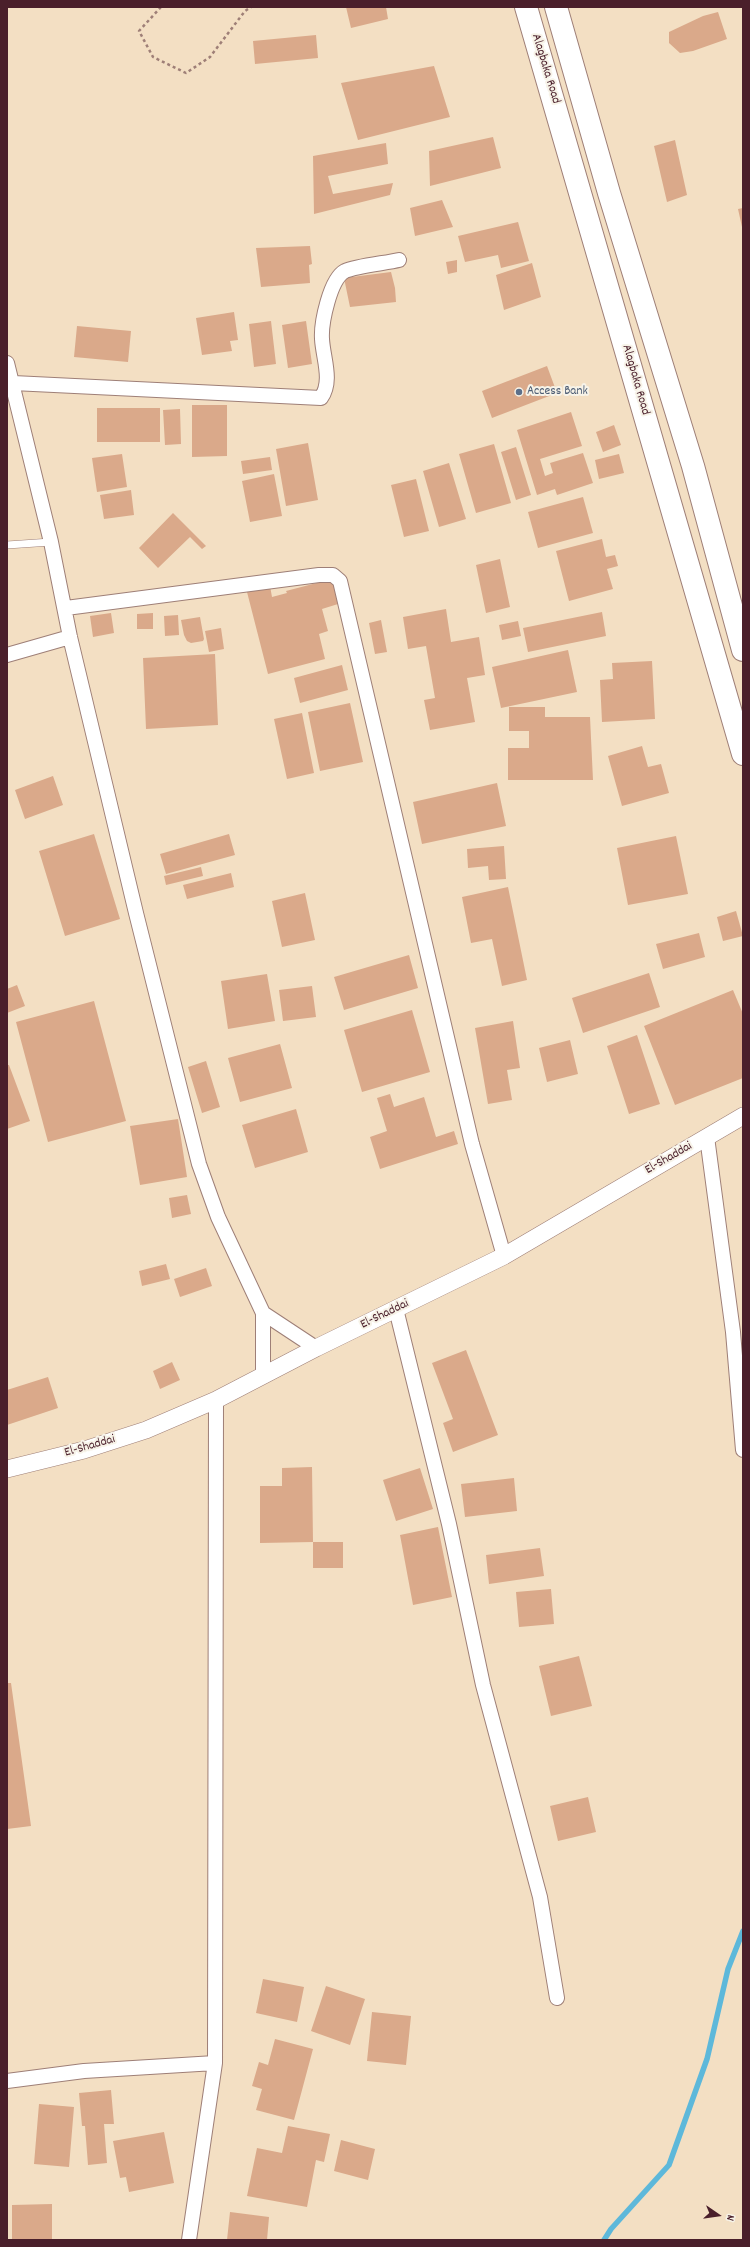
<!DOCTYPE html>
<html>
<head>
<meta charset="utf-8">
<style>
	body { margin:0 }
	#map { position:relative; width:750px; height:2247px; overflow:hidden; background:#f3dfc3; font-family:Dekko,sans-serif }
	canvas { display:block }
	.frame { position:absolute; inset:0; border:8px solid #4a1f2b; pointer-events:none }
	.north { position:absolute; left:698px; top:2195px; width:40px; height:40px; -webkit-text-stroke:3px #f7f3e8; paint-order:stroke; rotate:103deg; font-size:11px; font-weight:700; line-height:16px; text-align:center; color:#4a1f2b }
	.north::after { content:''; display:block; margin:auto; width:14px; height:18px; background:#4a1f2b; clip-path:polygon(50% 0,100% 100%,50% 72%,0 100%) }
</style>
</head>
<body>
<div id="map">
<canvas width="750" height="2247"></canvas>
<div class="frame"></div>
<div class="north">N</div>
</div>
<script>
const context = document.querySelector('canvas').getContext('2d');
context.lineJoin = 'round';
function strokePath(path, color, width, dash) {
  context.strokeStyle = color;
  context.lineWidth = width;
  context.lineCap = dash ? 'butt' : 'round';
  context.setLineDash(dash || []);
  context.stroke(path);
}
function paint(path, color) {
  context.fillStyle = color;
  context.fill(path, 'evenodd');
}
function write(font, color, halo, rows, align = 'center') {
  context.font = font + ' Dekko,sans-serif';
  context.lineWidth = 4;
  context.setLineDash([]);
  context.textBaseline = 'middle';
  context.strokeStyle = halo;
  context.fillStyle = color;
  for (const [text, x, y, turn = 0] of rows) {
    context.save();
    context.translate(x, y);
    context.rotate((+turn || 0) * Math.PI / 180);
    context.textAlign = isNaN(turn) ? turn : align;
    if (halo) context.strokeText(text, 0, 0);
    context.fillText(text, 0, 0);
    context.restore();
  }
}
const stream = new Path2D(`
	M604,2240l7,-11 58,-64 38,-106 21,-90 15,-38`);
const building = new Path2D(`
	M346,7h40l2,12 -37,9z
	M718,12l9,27 -34,12 -13,2 -11,-10v-11l34,-16z
	M316,35l2,23 -63,6 -2,-23z
	M434,66l16,51 -92,23 -17,-57z
	M493,137l8,31 -71,18 -1,-35z
	M675,140l12,55 -20,7 -13,-56z
	M386,143l2,21 -60,12 5,18 60,-11 -3,12 -76,19 -1,-58z
	M442,200l11,27 -38,9 -5,-28z
	M743,208v19h-1l-4,-18z
	M518,222l11,39 -28,7 -3,-13 -33,7 -7,-26z
	M310,246l2,18 -3,1 1,18 -49,4 -5,-39z
	M457,260v12l-9,2 -2,-12z
	M532,263l9,34 -37,13 -8,-35z
	M391,272l4,16 1,14 -46,5 -6,-29z
	M234,312l4,28 -8,1 2,10 -30,4 -6,-37z
	M271,321l5,43 -22,3 -5,-43z
	M306,321l6,43 -24,4 -6,-43z
	M77,326l54,5 -3,31 -54,-5z
	M547,366l10,27 -65,25 -10,-27z
	M192,405h35v51l-35,1z
	M97,408h63v34h-63z
	M180,409l1,35 -16,1 -2,-35z
	M571,412l11,34 -42,13 5,17 8,-3 -3,-10 33,-10 10,30 -36,12 -2,-6 -18,6 -20,-65z
	M614,425l7,20 -18,7 -7,-20z
	M308,443l10,57 -32,6 -10,-57z
	M494,444l17,59 -35,10 -17,-59z
	M516,447l15,48 -15,5 -15,-48z
	M122,454l5,33 -30,5 -5,-34z
	M619,454l5,19 -25,6 -4,-19z
	M270,457l2,13 -29,4 -2,-13z
	M449,463l17,56 -27,8 -16,-56z
	M274,474l8,42 -32,6 -8,-41z
	M416,479l13,52 -25,6 -13,-52z
	M131,490l3,25 -30,4 -4,-24z
	M583,497l10,36 -55,15 -10,-36z
	M173,513l33,33 -4,3 -12,-12 -32,31 -19,-20z
	M602,539l4,18 9,-2 3,11 -11,3 6,20 -44,12 -13,-50z
	M500,559l10,48 -24,6 -10,-48z
	M332,579l6,25 -16,5 6,22 -9,3 6,25 -57,15 -21,-82 23,-6 2,11 15,-4 -1,-2z
	M446,609l5,33 28,-5 6,38 -18,3 8,44 -45,8 -6,-30 11,-2 -9,-52 -18,3 -5,-32z
	M602,612l4,24 -78,16 -5,-24z
	M111,613l3,20 -21,4 -3,-21z
	M153,613v16h-16v-15z
	M178,615l1,20 -14,1 -1,-20z
	M200,617l4,22 -1,2 -12,2 -4,-2 -3,-6 -3,-15z
	M381,620l6,32 -12,2 -6,-31z
	M518,621l3,15 -19,4 -3,-15z
	M221,628l3,21 -15,3 -4,-21z
	M568,650l9,42 -76,16 -9,-41z
	M215,654l3,71 -72,4 -3,-71z
	M652,661l3,58 -53,3 -2,-42 13,-1 -1,-16z
	M342,665l6,25 -48,13 -6,-25z
	M350,703l13,59 -43,9 -12,-59z
	M509,707h36v10h45l3,63h-85v-32h21v-17h-20z
	M302,713l12,60 -27,6 -13,-60z
	M642,746l6,21 13,-3 8,29 -47,13 -14,-50z
	M53,776l10,29 -38,14 -10,-29z
	M497,783l9,43 -84,18 -9,-42z
	M94,834l26,85 -55,17 -26,-85z
	M229,834l6,21 -69,19 -6,-20z
	M676,836l12,58 -60,11 -11,-57z
	M504,846l2,33 -17,1 -1,-14 -20,2 -1,-19z
	M201,867l2,9 -37,9 -2,-9z
	M231,873l3,14 -47,12 -4,-14z
	M508,887l19,93 -25,6 -10,-47 -21,4 -9,-46z
	M305,893l10,47 -33,7 -10,-46z
	M736,911l7,25 -20,5 -6,-24z
	M699,933l6,24 -42,12 -7,-25z
	M409,955l9,33 -74,22 -10,-33z
	M649,973l11,34 -77,26 -11,-35z
	M267,974l8,47 -47,8 -7,-48z
	M17,985l8,21 -18,7v-24z
	M312,986l4,31 -33,4 -4,-31z
	M733,990l10,24v64l-68,27 -31,-79z
	M94,1001l32,120 -78,21 -32,-120z
	M412,1010l18,62 -68,20 -18,-62z
	M513,1021l7,47 -13,2 5,30 -24,4 -13,-76z
	M637,1035l23,69 -31,10 -22,-68z
	M570,1040l8,34 -31,8 -8,-34z
	M280,1044l12,44 -52,14 -12,-44z
	M206,1061l14,46 -18,6 -14,-46z
	M7,1065h2l21,56 -23,8z
	M390,1094l4,13 30,-10 12,40 18,-6 4,13 -78,25 -10,-32 17,-6 -10,-33z
	M296,1109l12,43 -53,16 -13,-43z
	M178,1119l9,58 -47,8 -10,-59z
	M187,1195l4,19 -19,4 -3,-20z
	M166,1264l4,15 -28,7 -3,-15z
	M206,1268l6,18 -32,11 -6,-18z
	M466,1350l32,85 -45,17 -10,-29 10,-4 -21,-56z
	M172,1362l8,18 -20,9 -7,-18z
	M48,1377l10,31 -51,17v-35z
	M312,1467l1,75h30v26h-30v-26l-53,1v-57h22v-18z
	M420,1468l13,41 -37,12 -13,-41z
	M514,1478l3,33 -52,6 -4,-33z
	M438,1527l14,70 -39,8 -13,-70z
	M540,1548l4,28 -55,8 -3,-29z
	M551,1589l3,35 -35,3 -3,-35z
	M579,1656l13,50 -41,10 -12,-50z
	M7,1683h4l20,143 -24,3z
	M588,1797l8,35 -38,9 -8,-35z
	M263,1979l41,8 -7,35 -41,-9z
	M326,1986l39,13 -15,46 -39,-14z
	M372,2012l39,4 -5,49 -39,-4z
	M275,2039l38,10 -19,71 -38,-10 6,-21 -10,-3 7,-24 9,3z
	M111,2090l3,34h-10l3,39 -19,2 -3,-39h-3l-3,-33z
	M39,2104l35,3 -5,60 -35,-3z
	M288,2126l42,8 -6,28 -8,-2 -9,47 -60,-11 10,-48 25,5z
	M164,2132l10,51 -45,9 -3,-15 -6,1 -7,-37z
	M341,2140l34,9 -7,31 -34,-9z
	M52,2204v36h-40v-35z
	M230,2212l39,5 -2,23h-40z`);
const path = new Path2D(`
	M161,7l-22,24 14,26 33,16 24,-16 35,-46 6,-4`);
const service = new Path2D(`
	M7,545l44,-3`);
const minor = new Path2D(`
	M7,363l44,179 19,95 66,276 63,251 19,53 45,96v63
	M13,383l308,15c12,-17 2,-40 1,-59 -1,-16 8,-60 23,-68 11,-5 41,-8 54,-11
	M66,608l253,-33h14l7,6 132,563 32,112
	M7,655l63,-18
	M707,1137l26,195 10,118
	M396,1309l53,215 34,161 57,212 17,101
	M263,1313l53,35
	M7,2081l77,-10 131,-8
	M189,2240l26,-177 1,-663`);
const tertiary = new Path2D(`
	M7,1469l77,-19 62,-20 70,-30 100,-52 188,-92 239,-140`);
const primary = new Path2D(`
	M526,7l217,747
	M556,7l53,186 84,273 50,184`);
const markers = [
	[519,392,4,"#5c6f8a"]
];
const streetNames = [
	["Alagbaka Road",545,69,73],
	["Alagbaka Road",635,380,74],
	["El-Shaddai",669,1159,-30],
	["El-Shaddai",385,1315,-26],
	["El-Shaddai",90,1447,-16]
];
const serviceNames = [
	["Access Bank",527,392]
];
strokePath(stream, '#5db8da', 5.5);
paint(building, '#daa98a');
strokePath(service, '#9e7f77', 8);
strokePath(minor, '#9e7f77', 16);
strokePath(tertiary, '#9e7f77', 18);
strokePath(primary, '#9e7f77', 24);
strokePath(path, '#9e7f77', 2.5, [3, 3]);
strokePath(service, '#fff', 7);
strokePath(minor, '#fff', 14);
strokePath(tertiary, '#fff', 17);
strokePath(primary, '#fff', 22);
for (const [x, y, r, color] of markers) {
  const dot = new Path2D();
  dot.arc(x, y, r, 0, 2 * Math.PI);
  context.fillStyle = color;
  context.fill(dot);
  strokePath(dot, '#f7f3e8', 1.5);
}
write('13px', '#4a1f2b', '#f7f3e8', streetNames);
write('13px', '#4e5e75', '#f7f3e8', serviceNames, 'left');
</script>
</body>
</html>
